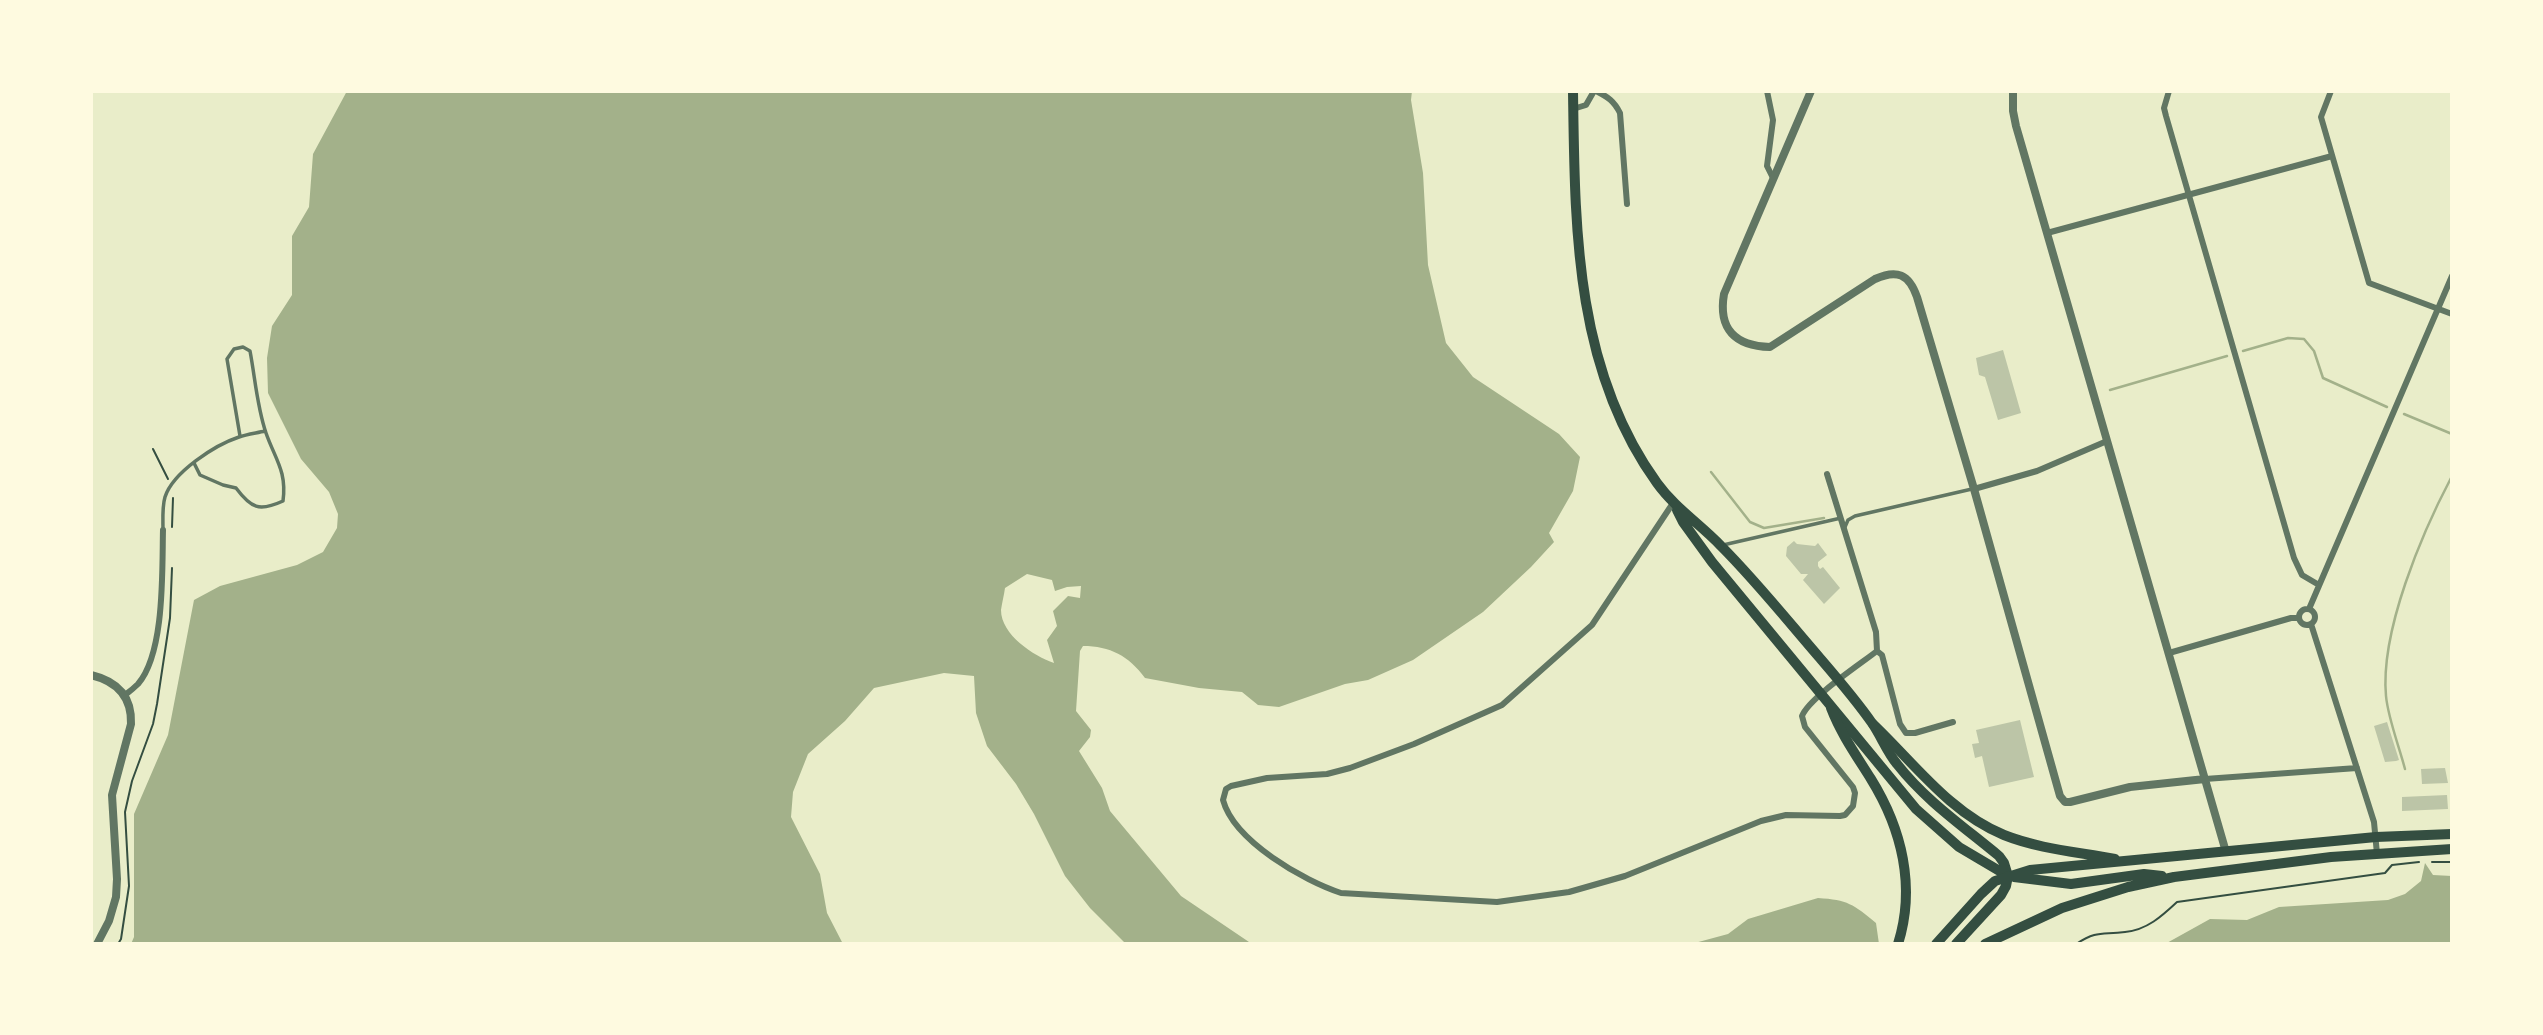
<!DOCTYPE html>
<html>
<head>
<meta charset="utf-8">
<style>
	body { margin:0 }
	#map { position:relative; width:2543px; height:1035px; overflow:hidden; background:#e9edc9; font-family:"Sofia Sans Condensed",sans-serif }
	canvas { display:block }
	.frame { position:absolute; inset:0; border:93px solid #fefae0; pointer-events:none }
</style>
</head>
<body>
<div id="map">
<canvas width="2543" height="1035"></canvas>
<div class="frame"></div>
</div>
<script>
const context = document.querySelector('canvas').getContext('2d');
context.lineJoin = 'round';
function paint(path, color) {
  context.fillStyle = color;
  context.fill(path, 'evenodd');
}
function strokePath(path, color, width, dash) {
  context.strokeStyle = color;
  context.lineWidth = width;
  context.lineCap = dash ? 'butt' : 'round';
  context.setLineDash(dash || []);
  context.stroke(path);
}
const water = new Path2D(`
	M347,91h1065l-1,9 12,73 5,92 18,78 27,34 86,57 21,23 -7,34 -24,42 5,9 -23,25 -48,45 -70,48 -45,20 -23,4 -66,23 -21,-2 -16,-13 -43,-4 -54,-10c-16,-22 -35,-32 -62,-32l-3,5 -4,60 15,19 -1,7 -11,14 23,37 8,23 71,85 68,46 6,2h-129l-36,-36 -25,-32 -31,-62 -18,-30 -29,-38 -11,-33 -2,-37 -30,-3 -70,15 -29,33 -37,33 -15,38 -2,25 29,57 7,39 16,31h-712l3,-7v-123l34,-79 26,-135 26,-14 77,-21 26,-13 14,-24 1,-14 -9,-22 -28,-33 -33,-66 -1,-35 5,-32 20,-31v-59l17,-29 4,-53zM1027,574l25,6 3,11 12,-4 14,-1 -1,12 -12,-2 -15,15 4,15 -10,14 7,23c-20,-7 -53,-28 -53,-53 1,-7 3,-15 4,-22z
	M2425,863l8,12 19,1v68h-287l45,-25 37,1 32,-13 109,-7 17,-6 16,-13z
	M1818,898c30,2 35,6 58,25l3,21h-188l37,-10 20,-15z`);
const stream = new Path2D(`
	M2243,351l45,-13 16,1 10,12 9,27 64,29
	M2110,390l117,-34
	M2404,414l48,20
	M1711,472l39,50 14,6 60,-10
	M2405,769c-6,-23 -17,-51 -19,-73 -6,-65 36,-163 66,-220`);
const building = new Path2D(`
	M2003,350l18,63 -23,7 -13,-43 -6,-2 -3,-17z
	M1794,541l3,3 18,2 3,-3 9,12 -9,7v4l2,3 3,-2 17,21 -16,16 -21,-24 5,-6h-7l-15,-18 1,-9z
	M2020,720l14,57 -45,10 -7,-31 -7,2 -3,-14 7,-1 -3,-13z
	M2387,722l12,38 -3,1 -11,1 -11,-36z
	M2445,768l3,15 -26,1 -1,-15z
	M2447,795l1,14 -46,2v-14z`);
const path = new Path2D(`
	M153,449l15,30
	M172,527l1,-29
	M2432,862h20
	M118,944l3,-5 8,-53 -4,-74 7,-31 21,-57 4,-20 13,-86 2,-50
	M2076,944c22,-14 25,-9 49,-12 22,-2 37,-16 52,-30l208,-29 7,-8 27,-3`);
const service = new Path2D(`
	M194,463l6,12 23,10 13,3c15,20 23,24 47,13 4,-30 -8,-42 -17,-68 -9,-26 -11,-56 -16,-82l-7,-4 -9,2 -7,10 13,77
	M1845,527l3,-7 7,-4 117,-27
	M163,530c0,-10 -1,-23 2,-33 8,-25 50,-52 74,-60 8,-3 18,-4 26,-6
	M1723,545l118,-27`);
const minor = new Path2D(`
	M1596,91c12,6 18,10 24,22l7,91
	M1767,91l6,29 -6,46 6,12
	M2169,91l-5,17 2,8 128,442 8,17 17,10
	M2331,91l-10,26 48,166 83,31
	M1573,109l13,-4 8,-14
	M2047,233l285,-77
	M1827,474l49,158 1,19 5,4 18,69 6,9h9l38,-11
	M1974,489l63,-18 70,-30
	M1673,503l-81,122 -90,80 -88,39 -64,24 -23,6 -60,4 -36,8 -5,3 -3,11c11,41 81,81 118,93l156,9 72,-10 56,-16 136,-55 25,-6 54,1 5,-1 8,-9 2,-13 -2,-6 -48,-60 -3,-11c7,-18 57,-51 75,-65
	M2299 617a8 8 0 1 1 16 0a8 8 0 1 1-16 0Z
	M2309,609l143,-333
	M2311,624l63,198 3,32
	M2169,653l122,-35h8
	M125,695c4,-3 9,-7 13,-11 27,-31 24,-114 25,-154
	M2205,779l152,-11`);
const tertiary = new Path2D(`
	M1811,91l-87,203c-6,35 11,52 46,53l105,-68c22,-10 34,-5 42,18l57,192 86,307 5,6h5l60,-15 75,-8
	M2013,91v20l3,15 210,726
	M91,675c25,6 41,21 40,49l-19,71 5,84 -1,18 -7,24 -12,23`);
const primary = new Path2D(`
	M1573,91c2,135 1,277 84,392 18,25 43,41 64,63 35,35 66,74 98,111 18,21 37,43 53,66 9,13 15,29 25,41 29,37 66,62 102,92l5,7 4,13
	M1677,510l6,12 29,40 204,247 43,38 49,29`);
const trunk = new Path2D(`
	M1831,708c10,26 25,47 40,71 31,50 45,108 27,165
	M1873,724c41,39 77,89 131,111 35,14 75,17 111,24
	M2014,877l57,7 73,-10 18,2
	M1936,944l45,-50 14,-13 35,-11 346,-33 76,-3
	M1956,944l45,-49 5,-9 2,-10
	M1985,944l77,-36 66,-21 46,-10 157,-20 121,-8`);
paint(water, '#a3b18a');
strokePath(stream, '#a3b18a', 2.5);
paint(building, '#bcc5a7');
strokePath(path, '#344e41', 2);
strokePath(service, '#617663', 3.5);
strokePath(minor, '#617663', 6);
strokePath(tertiary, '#617663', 8);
strokePath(primary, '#344e41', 10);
strokePath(trunk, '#344e41', 10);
</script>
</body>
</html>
